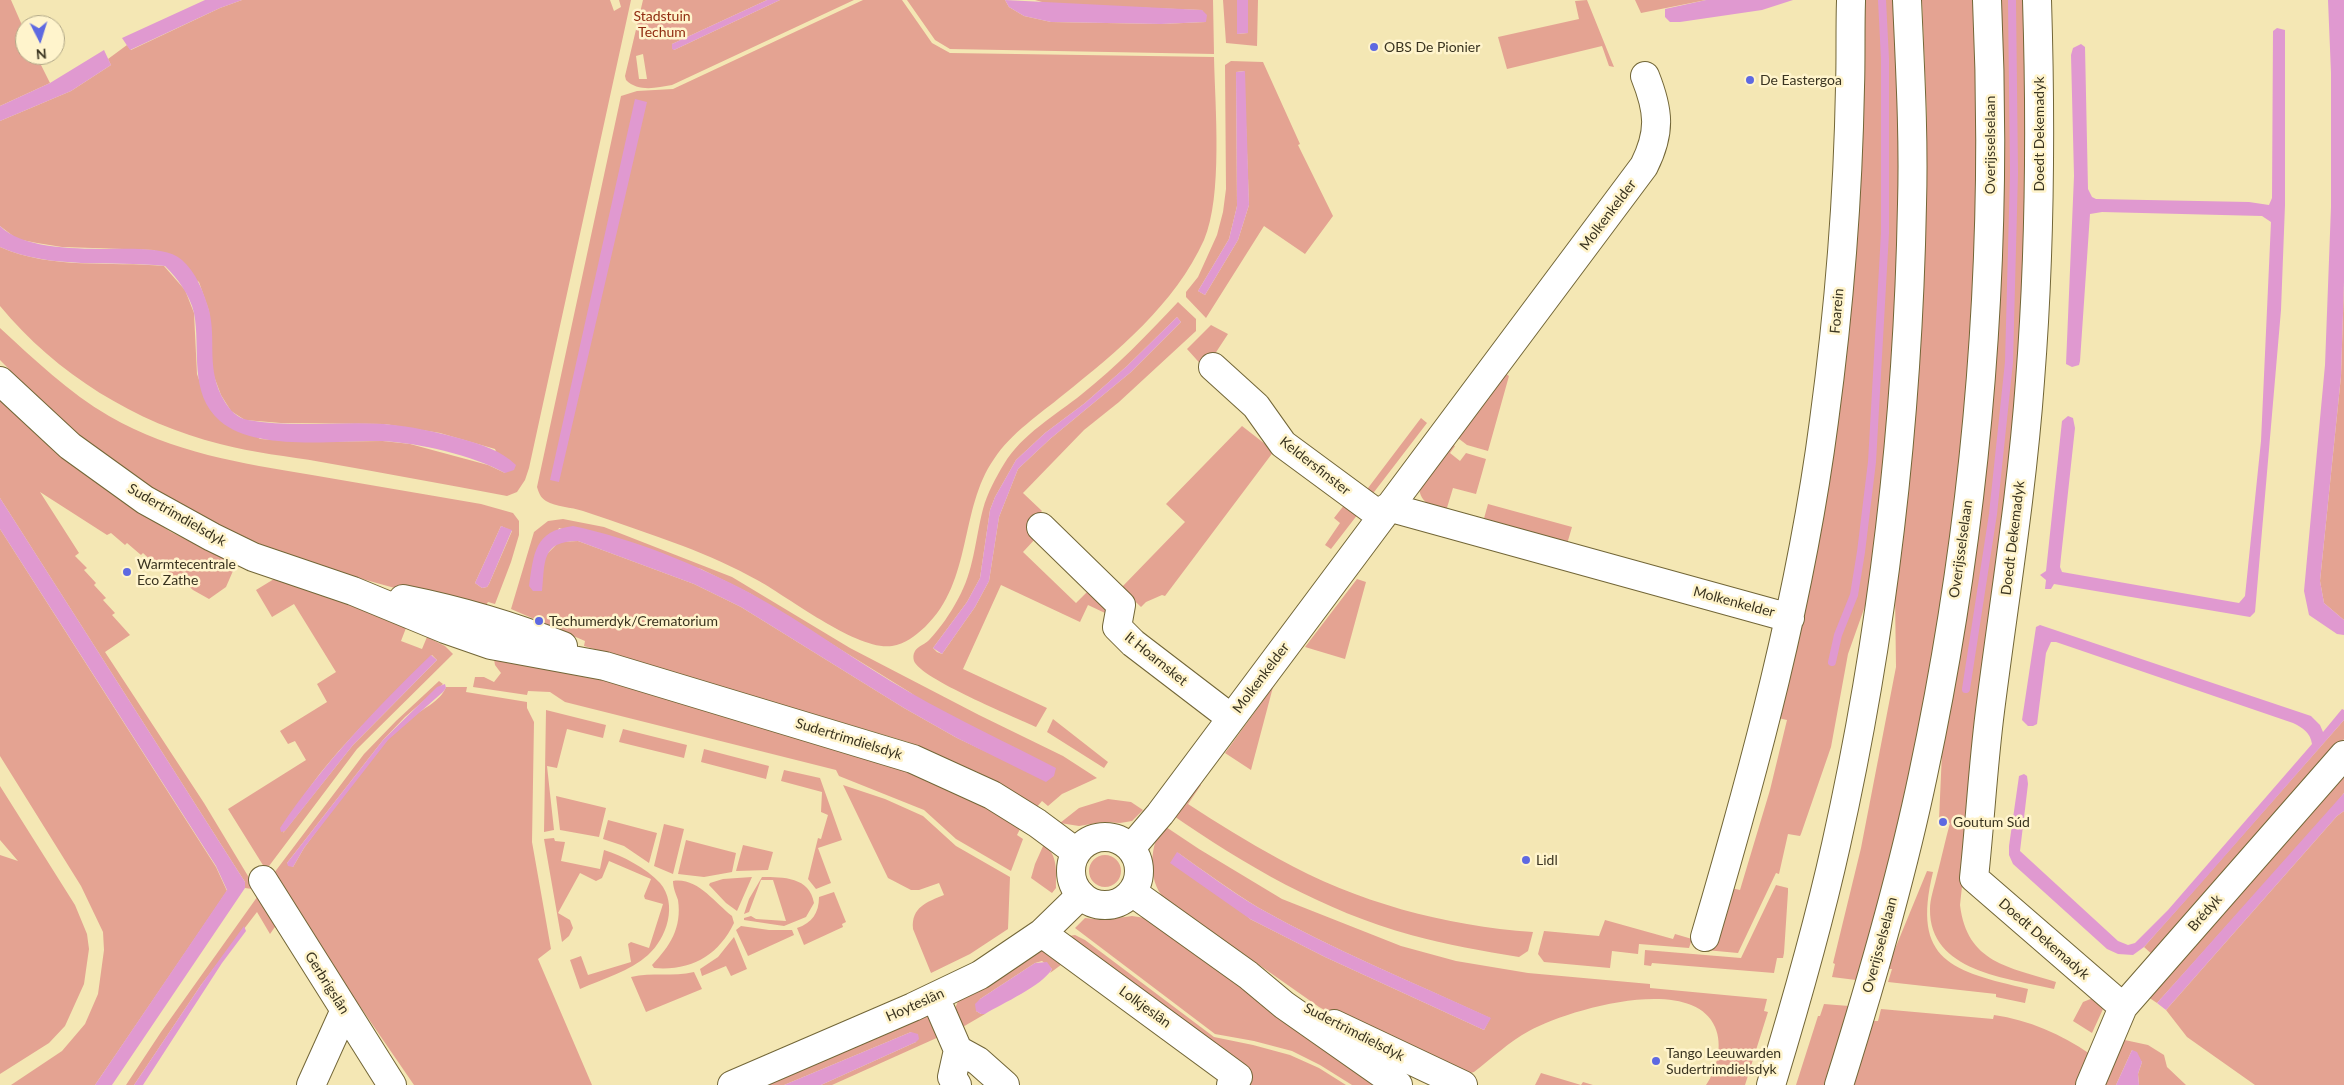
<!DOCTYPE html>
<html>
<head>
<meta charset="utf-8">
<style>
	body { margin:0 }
	#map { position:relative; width:2344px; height:1085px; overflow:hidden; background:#f4e7b4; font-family:Lato,sans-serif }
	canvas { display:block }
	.north { position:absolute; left:15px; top:15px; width:50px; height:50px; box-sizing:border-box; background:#fff4cc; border:1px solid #b0a787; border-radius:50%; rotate:175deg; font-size:14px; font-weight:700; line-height:20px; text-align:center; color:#3a3420 }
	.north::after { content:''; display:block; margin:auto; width:18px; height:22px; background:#5e69e1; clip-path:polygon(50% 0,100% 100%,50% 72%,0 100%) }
</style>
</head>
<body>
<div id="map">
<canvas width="2344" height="1085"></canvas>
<div class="north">N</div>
</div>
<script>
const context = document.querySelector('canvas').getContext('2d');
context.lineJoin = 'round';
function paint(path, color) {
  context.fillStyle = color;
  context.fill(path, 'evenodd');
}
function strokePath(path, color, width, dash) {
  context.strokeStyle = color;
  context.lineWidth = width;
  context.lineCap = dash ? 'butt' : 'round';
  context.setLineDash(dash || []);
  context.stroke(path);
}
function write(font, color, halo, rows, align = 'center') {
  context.font = font + ' Lato,sans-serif';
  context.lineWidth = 5;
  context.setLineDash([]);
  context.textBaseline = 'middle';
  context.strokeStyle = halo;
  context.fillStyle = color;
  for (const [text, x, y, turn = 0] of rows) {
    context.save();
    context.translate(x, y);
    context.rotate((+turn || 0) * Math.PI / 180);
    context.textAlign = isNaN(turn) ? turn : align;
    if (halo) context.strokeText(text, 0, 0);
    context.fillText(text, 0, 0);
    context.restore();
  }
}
const green = new Path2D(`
	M0,0h11l14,32v23h11l14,28 -50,23z
	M242,0h368l4,11 7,-4 -2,-7h12l-102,468 -4,12 -8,12 -10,4c-62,-12 -124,-23 -186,-34 -33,-6 -68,-9 -101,-18 -84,-21 -164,-70 -220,-138v-59c52,23 110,14 164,19l21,24 9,23 3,61 9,26 54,39 45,3 78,-1 27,3 78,21 17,8 -10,-24 -55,-16 -55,-9 -104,-1 -36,-3 -14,-9 -10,-16 -9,-24 -3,-60 -10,-29 -45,-32 -92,-3 -25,-4 -20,-4 -17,-13v-105l71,-30 40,-26 -3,-6 19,-14 4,5 89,-42z
	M643,0h124l-95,44 2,6 106,-50h74l-182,85c-16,3 -34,7 -46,-5l-1,-4zM643,54l4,25h-8l-3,-23z
	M863,0h39l30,43 18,10 264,4c1,50 9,139 -10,183 -29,64 -87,112 -141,155 -23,19 -52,38 -69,64 -35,50 -21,122 -69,168 -10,9 -20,17 -33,19 -34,5 -101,-47 -133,-65 -25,-14 -50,-25 -76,-35 -33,-12 -66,-24 -100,-35 -12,-4 -27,-4 -37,-10 -6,-4 -7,-8 -9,-14l84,-391 16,-5 36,-2z
	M907,0h98l4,7 15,9 27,6 110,2 45,-2 -4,-12 -153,-6 -14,-4h178l1,54 -264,-5 -15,-9z
	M1223,0h14v34l11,-1v-33h10l-1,46 -31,-3z
	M1587,0l27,67 -5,-1 -7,-20 -95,23 -9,-32 81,-18 -4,-18z
	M1635,0h71l-65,13z
	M1863,0h31l6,123 -1,102 -3,107 -19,206 -7,54 -22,62 -17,93 -30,87 -1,2 -12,-2 -9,40 -3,-1 -38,80 -43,-4 36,-61 9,2 30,-100 17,-70 -9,-2z
	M1922,0h53c1,43 3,85 4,128 0,32 -2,65 -3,98 -3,67 -5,134 -12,201 -17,182 -55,362 -102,539h-2l-4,14 -24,-3 3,-13 -2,-1 28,-115 35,-181 -1,-72 19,-161 8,-116 5,-199z
	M1999,0h25l8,105 -7,235 -45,380 -20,185c7,58 49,62 96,77l-2,7c-46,-11 -125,-17 -124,-80 0,-10 4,-21 6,-30 5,-19 9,-38 14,-56l-11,-3 3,-68z
	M1231,61l32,1 37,82 -2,1 35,71 -28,38 -41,-28 -58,92 -20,-21v-5l12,-15 19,-42 6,-23 3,-23 -1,-124zM1244,71l5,134 -11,35 -33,55 -7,-4 31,-52 8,-33 -1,-134z
	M2344,282v338l-20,-17 -4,-22 21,-205z
	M1178,302l18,17v12l-77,71 -35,28 -61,63 19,18 -16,17 10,10 -13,14 53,51 13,-13 17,18 -1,5 -17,-8 -8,17 -79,-37 -38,84 84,39 -11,19c-21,-10 -115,-48 -122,-66 -1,-3 -1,-7 1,-10 3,-5 11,-7 15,-12 11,-12 20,-25 28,-40 16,-28 17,-59 25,-90 4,-15 13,-32 21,-45 18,-30 52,-49 78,-70 34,-27 66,-60 96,-92zM1177,317l4,5 -50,50 -81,67 -32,30 -19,48 -10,64 -14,26 -33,47 -5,-2 -4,-4 34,-46 13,-24 10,-68 5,-13 21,-37 29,-27 40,-30 42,-37z
	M1211,325l17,9 -23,35 -18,-20z
	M0,328c35,32 68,64 109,88 65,37 131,47 203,59 56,10 113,19 169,29l32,9 6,8v14l-8,27 -16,42 -7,-2 -5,8c-129,-31 -251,-62 -361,-142 -45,-31 -84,-69 -122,-108zM501,526l11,5 -23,53 -2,3 -5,1 -7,-5z
	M1502,371l7,5 -21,75 -21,-6 -13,-10z
	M0,398l39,38 97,73 35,23 65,32 -10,23 -17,12 -16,-9 -17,-15 -3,1 -13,-12 -3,2 -14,-13 -2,2 -14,-12 -2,2 -14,-12 -4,2 -67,-43 39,61 -4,3 12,12 -3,2 12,13 -2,2 12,13 -3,2 12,13 -3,2 18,20 -25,17 99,151 47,78 1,8 -7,-1v-6l-245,-384z
	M1421,418l6,5 -56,73 -6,-4z
	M1242,426l32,25 -109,145 -3,-1 -16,7 -5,5 -20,-19 64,-66 -19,-18z
	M1449,442l6,4 -5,7 10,8 6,-8 20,6 -10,35 -23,-6 -7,23c-14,-5 -25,-7 -27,-23z
	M1345,504l13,10 -27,35 -6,-4 15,-22 -6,-5z
	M1488,504l84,23 -5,17 -84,-22z
	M563,519l41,8 128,50 118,71 129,67 84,41 34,22 -35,16 -14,12 -6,-5 -6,7 -57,-35 -71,-31 -324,-96 1,-5 -74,-32 23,-77 14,-11zM559,528l142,41 50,25 160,99 84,63 -38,-18 -53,-30 -163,-101 -47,-23 -116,-43 -19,1 -13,13z
	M0,529l216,338 11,24 -132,194h-84l51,-34 23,-27 13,-30 6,-44 -1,-18 -22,-46 -81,-130z
	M274,579l111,35 -2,5 23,9 -5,13 21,8 5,-12 18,9 8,8 -96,95 -91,121 -38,-61 78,-49 -11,-19 -7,3 -8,-13 47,-29 -10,-18 19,-12 -42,-68 -22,13 -16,-27zM432,655l5,5 -84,85 -70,88c27,-63 101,-128 149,-178z
	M1357,579l9,3 -21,77 -40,-12z
	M494,659l77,11 320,94 75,31 55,32 -4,8 6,4 -12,32 -55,-32 -32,-29 -85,-34 -3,-6 -271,-68 -15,-10 -22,-1 -1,4 -54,-8 2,-10h9l10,5 7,-9 -6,-8z
	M439,681l4,3 -38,33 -22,23 -96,123 6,4 11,-19c33,-43 64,-93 105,-129 12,-9 32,-18 37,-32h21l-1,5 61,10v6l7,14 -2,120 19,107 -13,10 54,126h-178l-143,-208 93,-123 32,-33z
	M1273,687l-22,83 -26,-17z
	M546,710l60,15 -3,13 -36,-9 -10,39 -10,-2 7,64 -10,2z
	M1053,719l55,43 -4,6 -57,-36z
	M2344,720v19l-190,217 -10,-9z
	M623,729l64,16 -3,13 -65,-16z
	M704,749l65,17 -3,13 -65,-17z
	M784,770l36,8 22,62 -24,8 13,35 -15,6 -8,-10 10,-41 3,1 7,-24 -7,-3 1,-20 -41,-11z
	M2344,776v17l-13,17 -174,193 -9,-6z
	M1199,784l2,1 -13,19c29,19 60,38 91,55 77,43 166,67 254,73l-5,19 -9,6c-36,-6 -72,-12 -108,-22 -87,-24 -167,-70 -240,-121z
	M843,785l42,14 38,17 33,30 54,31 -2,52 -38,25 -39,19 -18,-44c-2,-22 14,-27 31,-34l-5,-12 -20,7h-8l-23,-12z
	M0,786l75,119 12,29 2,15 -5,35 -19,42 -16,17 -49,31v-219l18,6 -18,-21z
	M556,796l50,12 -7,29 -39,-7z
	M1108,799l23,3 12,8 -11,11 -12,2 -17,-1 -24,4 -19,-3 19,-15z
	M2344,811v274h-89l-68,-48 -21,-27 171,-194z
	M608,820l49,13 -8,30 -25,-17 -21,-7z
	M664,824l20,5 -11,45 -19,-8z
	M1163,825l36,24 83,50 119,47 55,15 72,12 122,11v4l117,11 -3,12 4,1 -23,73h-39c11,-16 17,-40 9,-58 -23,-54 -148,-17 -186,4 -20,11 -37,27 -55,41l-7,2 -119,-51 -29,-16 -155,-109c-17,-18 -14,-54 -1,-73zM1177,852c27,19 54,39 82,56 74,42 154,74 231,110l-6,12 -159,-73 -75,-38z
	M554,838l1,3 10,1 -4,19 39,8 4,-19c19,6 42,18 56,33 18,21 7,55 -12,72 -18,16 -45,24 -68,34l-10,-29 11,-4 7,19 43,-13 -3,-18 3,-2 18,6 14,-44 -18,-5 -1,-3 7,-17 -42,-18 -7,17 -6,3 -16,-8 -22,40 12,7 3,8 -4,8 -7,6 -18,-103z
	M686,840l50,13 -4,19 -28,5 -26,-3z
	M1044,844c14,11 12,27 12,44l-4,5 -21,-15 4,-14z
	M743,845l30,7 -5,18 -32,1z
	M1089 871a16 16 0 1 1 32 0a16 16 0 1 1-32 0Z
	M1927,871l6,1c-22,90 20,99 95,117l-3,14 -29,-6v-3l-108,-12 4,-13h-4l2,-8z
	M752,877l-15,34 -11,-8 -17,-18 1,-2 13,-4z
	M762,877c21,0 48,0 52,26l-8,14 -22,9 -40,-6v-2l7,-2 5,3 30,2 -13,-41h-12l-12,32 -5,2 5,-15z
	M673,881c24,-4 41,21 59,35l2,7c-16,33 -43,48 -80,45l-2,-3c18,-19 30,-37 26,-65 -2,-6 -5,-12 -5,-19z
	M1776,885l12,3v4l-4,61 -1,5h-6l-3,15 -122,-10 -1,3 -7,-1 1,-15 96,8z
	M834,892l12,30 -4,2 1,3 -39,18 -7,-17c15,-5 22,-15 22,-31z
	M260,893l17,31 -7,10 -13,-22 -56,73 -67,100h-8l35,-53z
	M1132,916l13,2 237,167h-30l-32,-20 -28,-14 -38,-10 -39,-7 -140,-106 10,-10 19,2z
	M1605,920l68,19 2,-5 17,5 -3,9 -50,-4 -1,10 -26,-3 -2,17 -66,-6 -6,-8 6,-23 55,5z
	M741,926l28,4h23l2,5 -46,21 -12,-26z
	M1075,935l10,5 129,97 39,8 37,10 29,13 27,17h-98l-180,-149z
	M734,937l13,32 -16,7 -5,-10 -24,10 -2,-7 18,-12z
	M1049,948l20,11 -19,14 2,-4 -10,-8 -7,2 -55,36 -4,12 5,3h4l-24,14 -7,-17 6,-15 70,-44z
	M694,972l8,17 -56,23 -15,-35c21,-5 42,0 63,-5z
	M2093,998l10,7v4l-11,24 -19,-12 10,-19z
	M1824,1004l25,2 -22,79h-31l22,-69h2z
	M1881,1009l112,10 1,-4c35,5 67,19 96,39l-13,31h-223l19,-64h5z
	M923,1015l8,4 10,17 -109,49h-11l95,-43 -5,-10 -127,53h-31z
	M2120,1039l28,6 16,10 3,12 19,18h-47l-1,-11 4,-12 -10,-12 -16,35h-17z
	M1541,1073l40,12 2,-3 10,3h-58z`);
const water = new Path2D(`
	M205,0h37l-22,8 -90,42 -8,-12z
	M767,0h13l-106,50 -2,-1v-5z
	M1005,0l197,10 5,5 -1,7 -45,2 -110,-2 -27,-6 -15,-9z
	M1237,0h11v33l-11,1z
	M1706,0h87l-31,10 -82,12h-10l-5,-5v-8z
	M2328,0h16v282l-3,94 -21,205 4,22 20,17v15l-7,-1 -28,-19 -5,-24 21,-226 6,-158v-134z
	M2277,28l8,2v175l-4,105 -26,302 -5,5 -196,-33 -3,5h-6l1,-9 -6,-5 6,-4 16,-150 6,-5 5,2 2,10 -14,129 -1,10 2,5 177,31 6,-7 16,-155 10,-219 -9,-6 -160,-4 -12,2 -10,147 -1,4 -7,2 -6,-3 8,-188 -3,-121 2,-7 8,-4 4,3 3,142 4,8 4,2 153,3 20,3 3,-7 1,-167z
	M104,50l7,15 -40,26 -71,30v-15l50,-23z
	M1245,71l4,134 -11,35 -33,55 -7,-4 31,-52 8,-33 -1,-134z
	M635,99l12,3 -88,380 -9,-2z
	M0,226c27,28 102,22 139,23 14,1 32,1 43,11 14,12 22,33 27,50 8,32 -4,59 16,92 5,8 12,16 23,18 45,8 91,1 136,4 26,2 53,8 78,15 21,6 38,11 54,26l-2,5 -9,3c-33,-18 -86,-30 -123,-32 -46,-1 -126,11 -162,-20 -32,-28 -19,-72 -26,-108 -4,-18 -16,-34 -29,-47 -55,-6 -113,4 -165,-19z
	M1177,317l4,5 -50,50 -81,67 -32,30 -19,48 -10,64 -14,26 -33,47 -9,-6 34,-46 13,-24 10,-68 5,-13 21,-37 29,-27 40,-30 42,-37z
	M0,498l245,384v6l-133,197h-17l132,-195 -11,-24 -216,-337z
	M501,526l11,4 -23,54 -2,3 -5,1 -7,-5z
	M573,526c61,13 122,38 177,67 56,30 106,69 161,100 47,27 97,50 145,75l-2,8 -8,6 -89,-44 -53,-30 -163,-101 -47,-23 -116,-43c-37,0 -33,21 -36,50h-9l-4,-5c5,-33 5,-55 44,-60z
	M2040,625l271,91 9,9 3,7 19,-23 2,1v10l-149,170 -51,57 -11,8 -15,-1 -11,-5 -94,-85 -4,-9v-9l10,-70 5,-2 3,2 1,8 -8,67 98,90 10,4 7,-2 33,-33 144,-166c-2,-12 -9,-16 -19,-21l-237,-81h-5l-5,11 -9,71 -4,2h-5l-6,-6 14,-93z
	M431,655l6,5 -84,85 -68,86 -4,1 -1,-4c43,-64 96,-120 151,-173z
	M445,684l1,4 -3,4 -55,48 -84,108 -11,19 -5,-1 -1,-3 96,-123 54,-53z
	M2344,793v18l-7,5 -171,194 -9,-7z
	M1177,852c27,19 53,39 82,56 74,42 154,74 232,110l-7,12 -159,-73 -75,-38 -80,-56z
	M244,926l2,5 -24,32 -79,122h-9l67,-100z
	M1047,962l5,7c-10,17 -49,34 -67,45h-4l-5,-3 -1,-7 5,-5 55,-36z
	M911,1032l7,2 1,5 -3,3 -95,43h-37z
	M2132,1050l5,2 5,10 -4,12 1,11h-23z`);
const stream = new Path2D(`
	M1832,662l6,-27 16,-40 7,-43 11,-90 13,-229v-174l-3,-59
	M1966,689l27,-175 16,-152 5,-189 -2,-173`);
const minor = new Path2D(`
	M2037,0c4,127 3,254 -7,381 -8,111 -26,220 -40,330 -7,55 -10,111 -16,167l149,129
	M1213,367l43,39 27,38 99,73
	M1388,507l402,111
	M1041,527l80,78 -4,22 16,16 98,75
	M1131,848l29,-34 484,-648c17,-34 15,-55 1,-90
	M263,880l129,205
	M1042,933l196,144 -7,8
	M1705,937c50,-170 96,-340 119,-516 15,-111 24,-222 26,-334 1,-28 0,-57 1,-86
	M935,997l23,53 -6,27 5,8
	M958,1050l20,11 27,24
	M311,1085l33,-73
	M732,1085l181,-78 67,-32 62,-42 39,-38
	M2090,1085l33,-78 221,-252`);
const tertiary = new Path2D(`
	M0,381l70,65 75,54 67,37 41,20 100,34 92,38 46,16 114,21 308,93 79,36 45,28 39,29
	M403,599c55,11 107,26 160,47
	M1071 871a34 34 0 1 1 68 0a34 34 0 1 1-68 0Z
	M1132,892l116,83 36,30 114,80
	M1334,1024l129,61`);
const primary = new Path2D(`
	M1771,1085c24,-79 47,-159 65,-240 47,-210 72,-425 76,-641 2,-68 -2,-136 -5,-204
	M1839,1085c32,-102 62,-205 84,-310 54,-254 76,-515 64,-775`);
const markers = [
	[1374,47,5,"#5e69e1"],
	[1750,80,5,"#5e69e1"],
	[127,572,5,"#5e69e1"],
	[539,621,5,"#5e69e1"],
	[1943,822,5,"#5e69e1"],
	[1526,860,5,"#5e69e1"],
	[1656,1061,5,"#5e69e1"]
];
const parkNames = [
	["Stadstuin",662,16],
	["Techum",662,32]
];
const poiNames = [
	["OBS De Pionier",1384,47],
	["De Eastergoa",1760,80],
	["Warmtecentrale",137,564],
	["Eco Zathe",137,580],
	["Techumerdyk/Crematorium",549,621],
	["Goutum Súd",1953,822],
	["Lidl",1536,860],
	["Tango Leeuwarden",1666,1053],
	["Sudertrimdielsdyk",1666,1069]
];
const streetNames = [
	["Doedt Dekemadyk",2039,134,-90],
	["Overijsselselaan",1990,145,-90],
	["Molkenkelder",1608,215,-53],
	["Foarein",1837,311,-85],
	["Keldersfinster",1315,466,38],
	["Sudertrimdielsdyk",177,515,30],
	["Doedt Dekemadyk",2013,538,-83],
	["Overijsselselaan",1961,549,-82],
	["Molkenkelder",1734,602,15],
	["It Hoarnsket",1156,659,39],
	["Molkenkelder",1261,678,-53],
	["Sudertrimdielsdyk",849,739,17],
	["Brédyk",2205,913,-49],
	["Doedt Dekemadyk",2044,939,41],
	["Overijsselselaan",1880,945,-75],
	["Gerbrigslân",327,983,58],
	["Hoyteslân",915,1005,-24],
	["Lolkjeslân",1145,1007,36],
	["Sudertrimdielsdyk",1354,1032,27]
];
paint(green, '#e4a392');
paint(water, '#e099d0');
strokePath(stream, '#e099d0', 8);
strokePath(minor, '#726637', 30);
strokePath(tertiary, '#726637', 30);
strokePath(primary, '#726637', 30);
strokePath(minor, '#fff', 28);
strokePath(tertiary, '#fff', 28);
strokePath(primary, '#fff', 28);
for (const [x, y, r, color] of markers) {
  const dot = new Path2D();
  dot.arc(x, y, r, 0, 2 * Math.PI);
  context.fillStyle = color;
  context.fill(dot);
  strokePath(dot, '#fff4cc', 2);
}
write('14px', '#912c11', '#fff4cc', parkNames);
write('14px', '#3a3420', '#fff4cc', poiNames, 'left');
write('14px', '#3a3420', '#fff4cc', streetNames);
</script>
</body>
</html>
